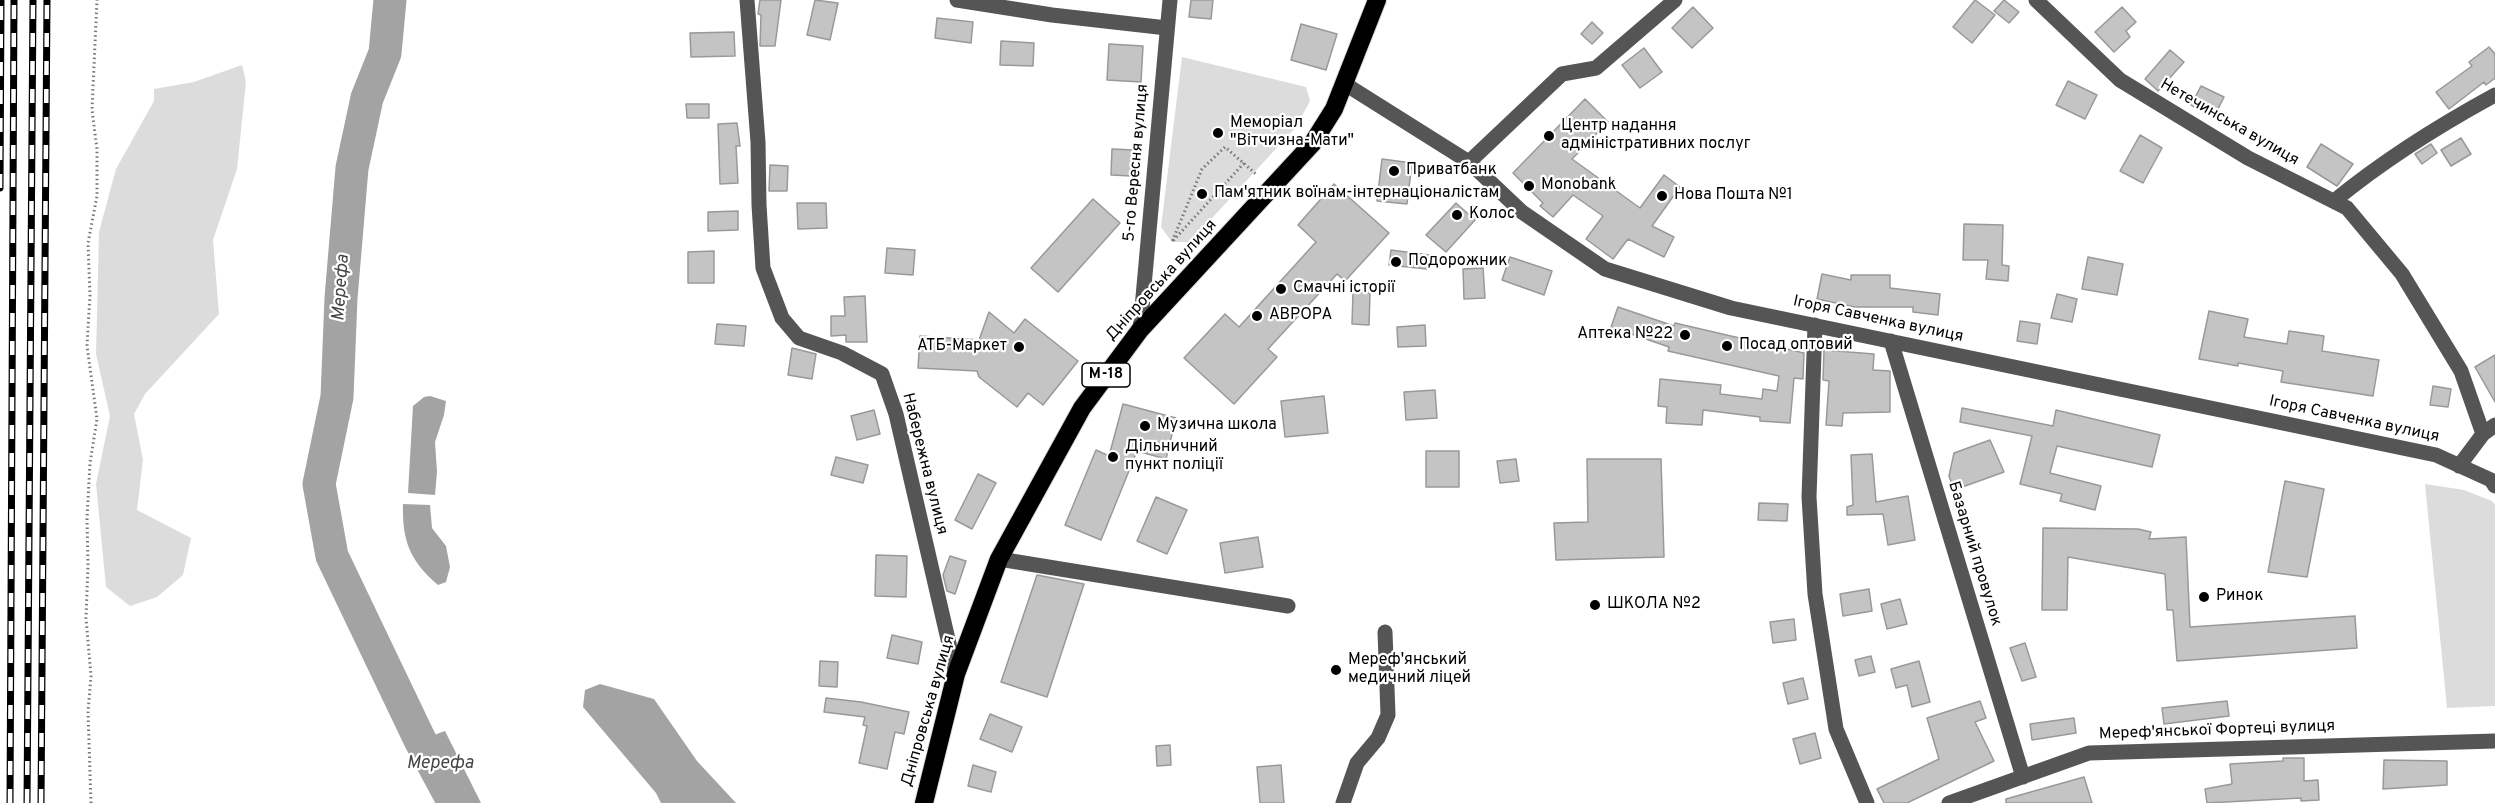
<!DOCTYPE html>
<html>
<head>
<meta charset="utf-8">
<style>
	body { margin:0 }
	canvas { display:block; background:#fff }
</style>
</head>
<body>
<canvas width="2495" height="803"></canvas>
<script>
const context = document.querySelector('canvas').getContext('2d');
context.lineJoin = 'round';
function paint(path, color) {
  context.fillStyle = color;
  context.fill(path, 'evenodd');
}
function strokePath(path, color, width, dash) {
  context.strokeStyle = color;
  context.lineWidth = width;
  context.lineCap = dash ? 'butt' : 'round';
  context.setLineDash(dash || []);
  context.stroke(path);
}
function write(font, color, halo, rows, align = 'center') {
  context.font = font + ' Overpass,sans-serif';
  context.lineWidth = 4.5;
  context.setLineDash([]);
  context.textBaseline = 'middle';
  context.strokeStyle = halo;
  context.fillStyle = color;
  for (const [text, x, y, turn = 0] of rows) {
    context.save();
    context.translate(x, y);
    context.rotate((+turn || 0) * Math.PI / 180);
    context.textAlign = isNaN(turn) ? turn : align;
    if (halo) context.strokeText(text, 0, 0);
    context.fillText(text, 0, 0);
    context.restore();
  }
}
const green = new Path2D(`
	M1182,57l124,30 4,14 -14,26 -106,115h-18l-11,-15z
	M242,65l4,17 -9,87 -24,71 6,74 -74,80 -11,20 9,46 -6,50 54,28 -8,37 -26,22 -27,9 -24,-19 -10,-103 14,-68 -14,-62 3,-122 17,-63 38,-68v-12l40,-7z
	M2425,484l39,6 28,11 3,4v201l-48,2z`);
const water = new Path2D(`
	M430,396l16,5 -2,14 -9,27 2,30 -2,23 -27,-2 5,-87 11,-9z
	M403,504l27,1 2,23 14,18 4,21 -4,15 -8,3c-28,-24 -36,-44 -35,-81z
	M600,684l54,15 43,62 39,42h-75l-5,-10 -73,-86 2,-17z
	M445,731l36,72h-37l-26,-36 2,-27z`);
const river = new Path2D(`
	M390,0l-5,53 -18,45 -15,70 -11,130 -4,99 -18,87 13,72 88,184 34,63`);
const building = new Path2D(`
	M760,0h21l-6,46h-15l1,-31 -3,-1z
	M815,0l23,3 -8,37 -23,-5z
	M1191,0h22l-2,19 -22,-2z
	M1975,0l20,15 -23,28 -19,-16z
	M2004,0l15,12 -10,11 -15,-12z
	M1693,7l20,21 -21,20 -20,-20z
	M2122,7l14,15 -10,9 4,6 -16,15 -19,-20z
	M937,18l36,4 -2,21 -36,-5z
	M1592,22l11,11 -11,11 -11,-10z
	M1301,24l36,10 -11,36 -35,-10z
	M734,32l1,24 -44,1 -1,-24z
	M1001,41l33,2 -1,23 -33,-1z
	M1109,44l34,2 -2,36 -34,-2z
	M2489,47l6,7v24l-9,7 -2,-3 -35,27 -13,-17 36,-26 -3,-4z
	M1644,48l18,24 -22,16 -18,-23z
	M2170,50l14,12 -26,29 -13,-12z
	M2068,81l29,14 -12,24 -29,-14z
	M2201,86l23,11 -10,20 -23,-12z
	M1585,99l23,23 -36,37 68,49 24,-33 16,12 -28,39 22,11 -10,20 -36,-18 -15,20 -27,-20 17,-23 -30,-21 -20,22 -13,-11 3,-3 -30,-30z
	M686,104h23v14h-22z
	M737,123l3,23h-4l2,37 -18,1 -2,-60z
	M2140,135l22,13 -19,35 -23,-12z
	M2461,138l10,16 -20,12 -10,-16z
	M2321,144l32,20 -16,22 -30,-19z
	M2431,144l6,9 -15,11 -7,-10z
	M1112,149l22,1 -2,26 -21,-1z
	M1382,159l30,4 -5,41 -30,-3z
	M770,165l18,1 -1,25h-18z
	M1334,184l55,49 -44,48 -8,-7 -69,75 9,8 -43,47 -50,-46 41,-44 14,13 77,-85 -18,-17z
	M1093,199l27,24 -62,69 -27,-24z
	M797,203h29l1,25 -29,1z
	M1456,203l19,17 -29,32 -20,-17z
	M738,211v19l-30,1v-19z
	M1964,224l39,1 -1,40 7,1 -1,15 -22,-2 2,-19h-25z
	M887,248l28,2 -2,25 -28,-2z
	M1391,250l38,5 -2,14 -38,-4z
	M714,251v32h-26v-31z
	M1510,257l42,14 -8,24 -42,-15z
	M2088,257l35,7 -6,31 -35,-6z
	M1483,268l2,30 -21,1 -1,-30z
	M1822,274l29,6v-5h39v13l50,6 -2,21 -25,-3v-5h-58l-38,-8z
	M1353,292l17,1 -1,32 -17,-1z
	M2057,294l20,5 -5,23 -21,-4z
	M865,296l2,46h-21v-7l-15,1v-20h14l-1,-19z
	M1618,307l56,19 1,-3 129,30 -1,26 -9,-1 -4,45 -30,-2v-4l-57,-7 -1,15 -36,-2 1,-16 -9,-1 2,-27 61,6 -1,9 42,5 1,-10 14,2 2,-15 -111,-25 1,-4 -58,-20z
	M2209,311l39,8 -4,18 43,7 2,-13 35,5 -2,15 57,9 -6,36 -92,-14 2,-11 -45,-8v3l-39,-7z
	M989,312l25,21 11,-14 53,42 -35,44 -15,-12 -11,14 -38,-30 -2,-6 -59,-3 2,-32 59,4z
	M2020,321l20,3 -3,20 -20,-3z
	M717,324l29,2 -2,20 -29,-2z
	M1425,325l1,21 -28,1 -1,-20z
	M792,348l24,6 -4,25 -24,-4z
	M1824,350l50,4 -1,16 17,1v41l-47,1 -1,13 -16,-1 3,-44 -6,-1z
	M2495,355v47l-20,-35z
	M2433,386l18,3 -3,18 -18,-2z
	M1435,390l2,28 -31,2 -2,-28z
	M1324,396l4,37 -43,4 -4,-36z
	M1123,404l53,14 -10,41 -29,-8 -36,89 -36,-15 31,-75 13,6z
	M1962,408l91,18 3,-16 104,25 -8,32 -95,-21 -7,27 51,13 -6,24 -35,-9 2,-7 -42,-10 12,-48 -72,-14z
	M874,410l6,24 -23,6 -6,-24z
	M1990,440l14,32 -50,18 -5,-14 5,-23z
	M1426,451h33v36h-33z
	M1872,454l4,48 32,-6 7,44 -27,5 -5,-31 -36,1v-8l6,-2 -2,-50z
	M836,457l32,8 -5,18 -32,-8z
	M1516,459l3,22 -19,2 -3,-22z
	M1587,459h74l3,98 -108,3 -2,-37 34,-1z
	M978,474l18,9 -24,46 -17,-9z
	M2285,481l39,8 -17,88 -39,-5z
	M1156,497l31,13 -20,44 -30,-13z
	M1759,503l29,1 -1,17 -29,-1z
	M2043,528l95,1 13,3 -2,7 37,-2 4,90 165,-11 2,32 -180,13 -4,-51h-6l-2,-36 -97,-17 -1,53h-25z
	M1258,537l5,30 -38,6 -5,-30z
	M876,555l31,1 -1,41 -31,-1z
	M950,556l16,5 -11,33 -8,-3 -4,-16z
	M1037,575l47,9 -37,113 -46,-15z
	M1869,589l3,22 -29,5 -3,-22z
	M1900,599l7,25 -20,5 -6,-25z
	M1794,619l2,21 -23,3 -3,-21z
	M892,635l30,7 -4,22 -31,-6z
	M2025,643l11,34 -14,4 -12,-33z
	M1871,656l4,16 -16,4 -4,-16z
	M820,661l18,1 -1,25 -18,-1z
	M1919,661l11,41 -18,5 -5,-22 -11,3 -5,-19z
	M1803,678l5,21 -20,5 -5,-21z
	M826,698l35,4 48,10 -5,22 -9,-2 -8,37 -28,-6 8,-37 -4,-1 2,-8 -41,-5z
	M1980,701l6,17 -11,4 19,39 -87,42h-23l-7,-14 62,-30 -12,-41z
	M2227,701l2,15 -65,8 -2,-16z
	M990,714l32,13 -10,25 -32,-13z
	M2074,718l2,15 -44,7 -2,-16z
	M1815,733l6,25 -21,6 -7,-25z
	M1170,745l1,20 -14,1 -1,-20z
	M2283,758h21v23l14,-1 1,20 -18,1v-3l-94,5 -2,-14 27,-5 -2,-20 53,-3z
	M2384,760l63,1v24l-64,4z
	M973,765l23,7 -5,20 -23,-6z
	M1281,765l3,38h-24l-3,-36z
	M2084,777l8,26h-86v-4z`);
const path = new Path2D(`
	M1244,163l-72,79 30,-73 23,-22 32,28
	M91,803l-3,-91 3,-36 -5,-58 2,-53 -1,-46 3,-56 7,-44 -10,-73 3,-51 -2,-52 9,-47v-47l-5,-39 5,-110`);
const minor = new Path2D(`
	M747,0l11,142 1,63 4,63 19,50 17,20 43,15 40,21 14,40 60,260
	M957,0l95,15 115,13
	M2036,0l84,80 128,78 99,50 55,66 59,97 22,63
	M1345,84l124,78 53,50 83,57 126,39 705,147 55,25 4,6
	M1469,162l93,-88 34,-6 79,-68
	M2334,201c50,-41 104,-75 161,-106
	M1815,325l-6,172 6,97 21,135 31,74
	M1140,330l30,-330
	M1891,341l132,436
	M2459,466l24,-32 12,-9
	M999,559l289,47
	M1343,803l14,-40 21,-25 10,-23 -3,-83
	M1949,803l140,-50 406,-12`);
const highway = new Path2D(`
	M924,803l32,-129 43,-115 83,-151 58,-78 172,-186 22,-35 43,-109`);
const rail = new Path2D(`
	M0,188l1,-188
	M10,803l4,-803
	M27,803l6,-803
	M41,803l6,-803`);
const markers = [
	[1218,133,6,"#000"],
	[1549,136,6,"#000"],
	[1394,171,6,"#000"],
	[1529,186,6,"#000"],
	[1202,194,6,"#000"],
	[1662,196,6,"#000"],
	[1457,215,6,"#000"],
	[1396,262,6,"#000"],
	[1281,289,6,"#000"],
	[1257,316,6,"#000"],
	[1685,335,6,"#000"],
	[1727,346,6,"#000"],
	[1019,347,6,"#000"],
	[1145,426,6,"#000"],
	[1113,457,6,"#000"],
	[2204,597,6,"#000"],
	[1595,605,6,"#000"],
	[1336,670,6,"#000"]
];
const shields = [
	[1106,375,48]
];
const shieldNames = [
	["М-18",1106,375]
];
const streetNames = [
	["Нетечинська вулиця",2229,123,30],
	["5-го Вересня вулиця",1137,163,-85],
	["Дніпровська вулиця",1162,281,-48],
	["Ігоря Савченка вулиця",1878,320,12],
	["Ігоря Савченка вулиця",2354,420,12],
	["Набережна вулиця",924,464,76],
	["Базарний провулок",1974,554,73],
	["Дніпровська вулиця",929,711,-74],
	["Мереф'янської Фортеці вулиця",2217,731,-2]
];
const poiNames = [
	["Меморіал",1230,124],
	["\"Вітчизна-Мати\"",1230,142],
	["Центр надання",1561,127],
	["адміністративних послуг",1561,145],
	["Приватбанк",1406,171],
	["Monobank",1541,186],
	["Пам'ятник воїнам-інтернаціоналістам",1214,194],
	["Нова Пошта №1",1674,196],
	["Колос",1469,215],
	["Подорожник",1408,262],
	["Смачні історії",1293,289],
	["АВРОРА",1269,316],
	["Аптека №22",1673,335,"right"],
	["Посад оптовий",1739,346],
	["АТБ-Маркет",1007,347,"right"],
	["Музична школа",1157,426],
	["Дільничний",1125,448],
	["пункт поліції",1125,466],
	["Ринок",2216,597],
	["ШКОЛА №2",1607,605],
	["Мереф'янський",1348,661],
	["медичний ліцей",1348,679]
];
const waterNames = [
	["Мерефа",342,288,-86],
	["Мерефа",440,764]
];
paint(green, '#dcdcdc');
paint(water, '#a3a3a3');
strokePath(river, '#a3a3a3', 33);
paint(building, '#c4c4c4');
strokePath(building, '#999', 1.5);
strokePath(highway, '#dbdbdb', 20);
strokePath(path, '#777', 3, [1.5, 3]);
strokePath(minor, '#555', 15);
strokePath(highway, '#000', 18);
strokePath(rail, '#000', 7);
strokePath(rail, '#fff', 4.5, [14]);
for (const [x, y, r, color] of markers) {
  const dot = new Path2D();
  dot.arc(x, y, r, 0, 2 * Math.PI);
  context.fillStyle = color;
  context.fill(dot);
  strokePath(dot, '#fff', 2);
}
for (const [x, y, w] of shields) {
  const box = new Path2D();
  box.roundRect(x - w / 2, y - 12, w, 24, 4.5);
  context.fillStyle = '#fff';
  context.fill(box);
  strokePath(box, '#000', 1.5);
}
write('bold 15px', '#000', null, shieldNames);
write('16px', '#000', '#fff', streetNames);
write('16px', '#000', '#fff', poiNames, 'left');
write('italic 18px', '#444', '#fff', waterNames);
</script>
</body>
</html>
